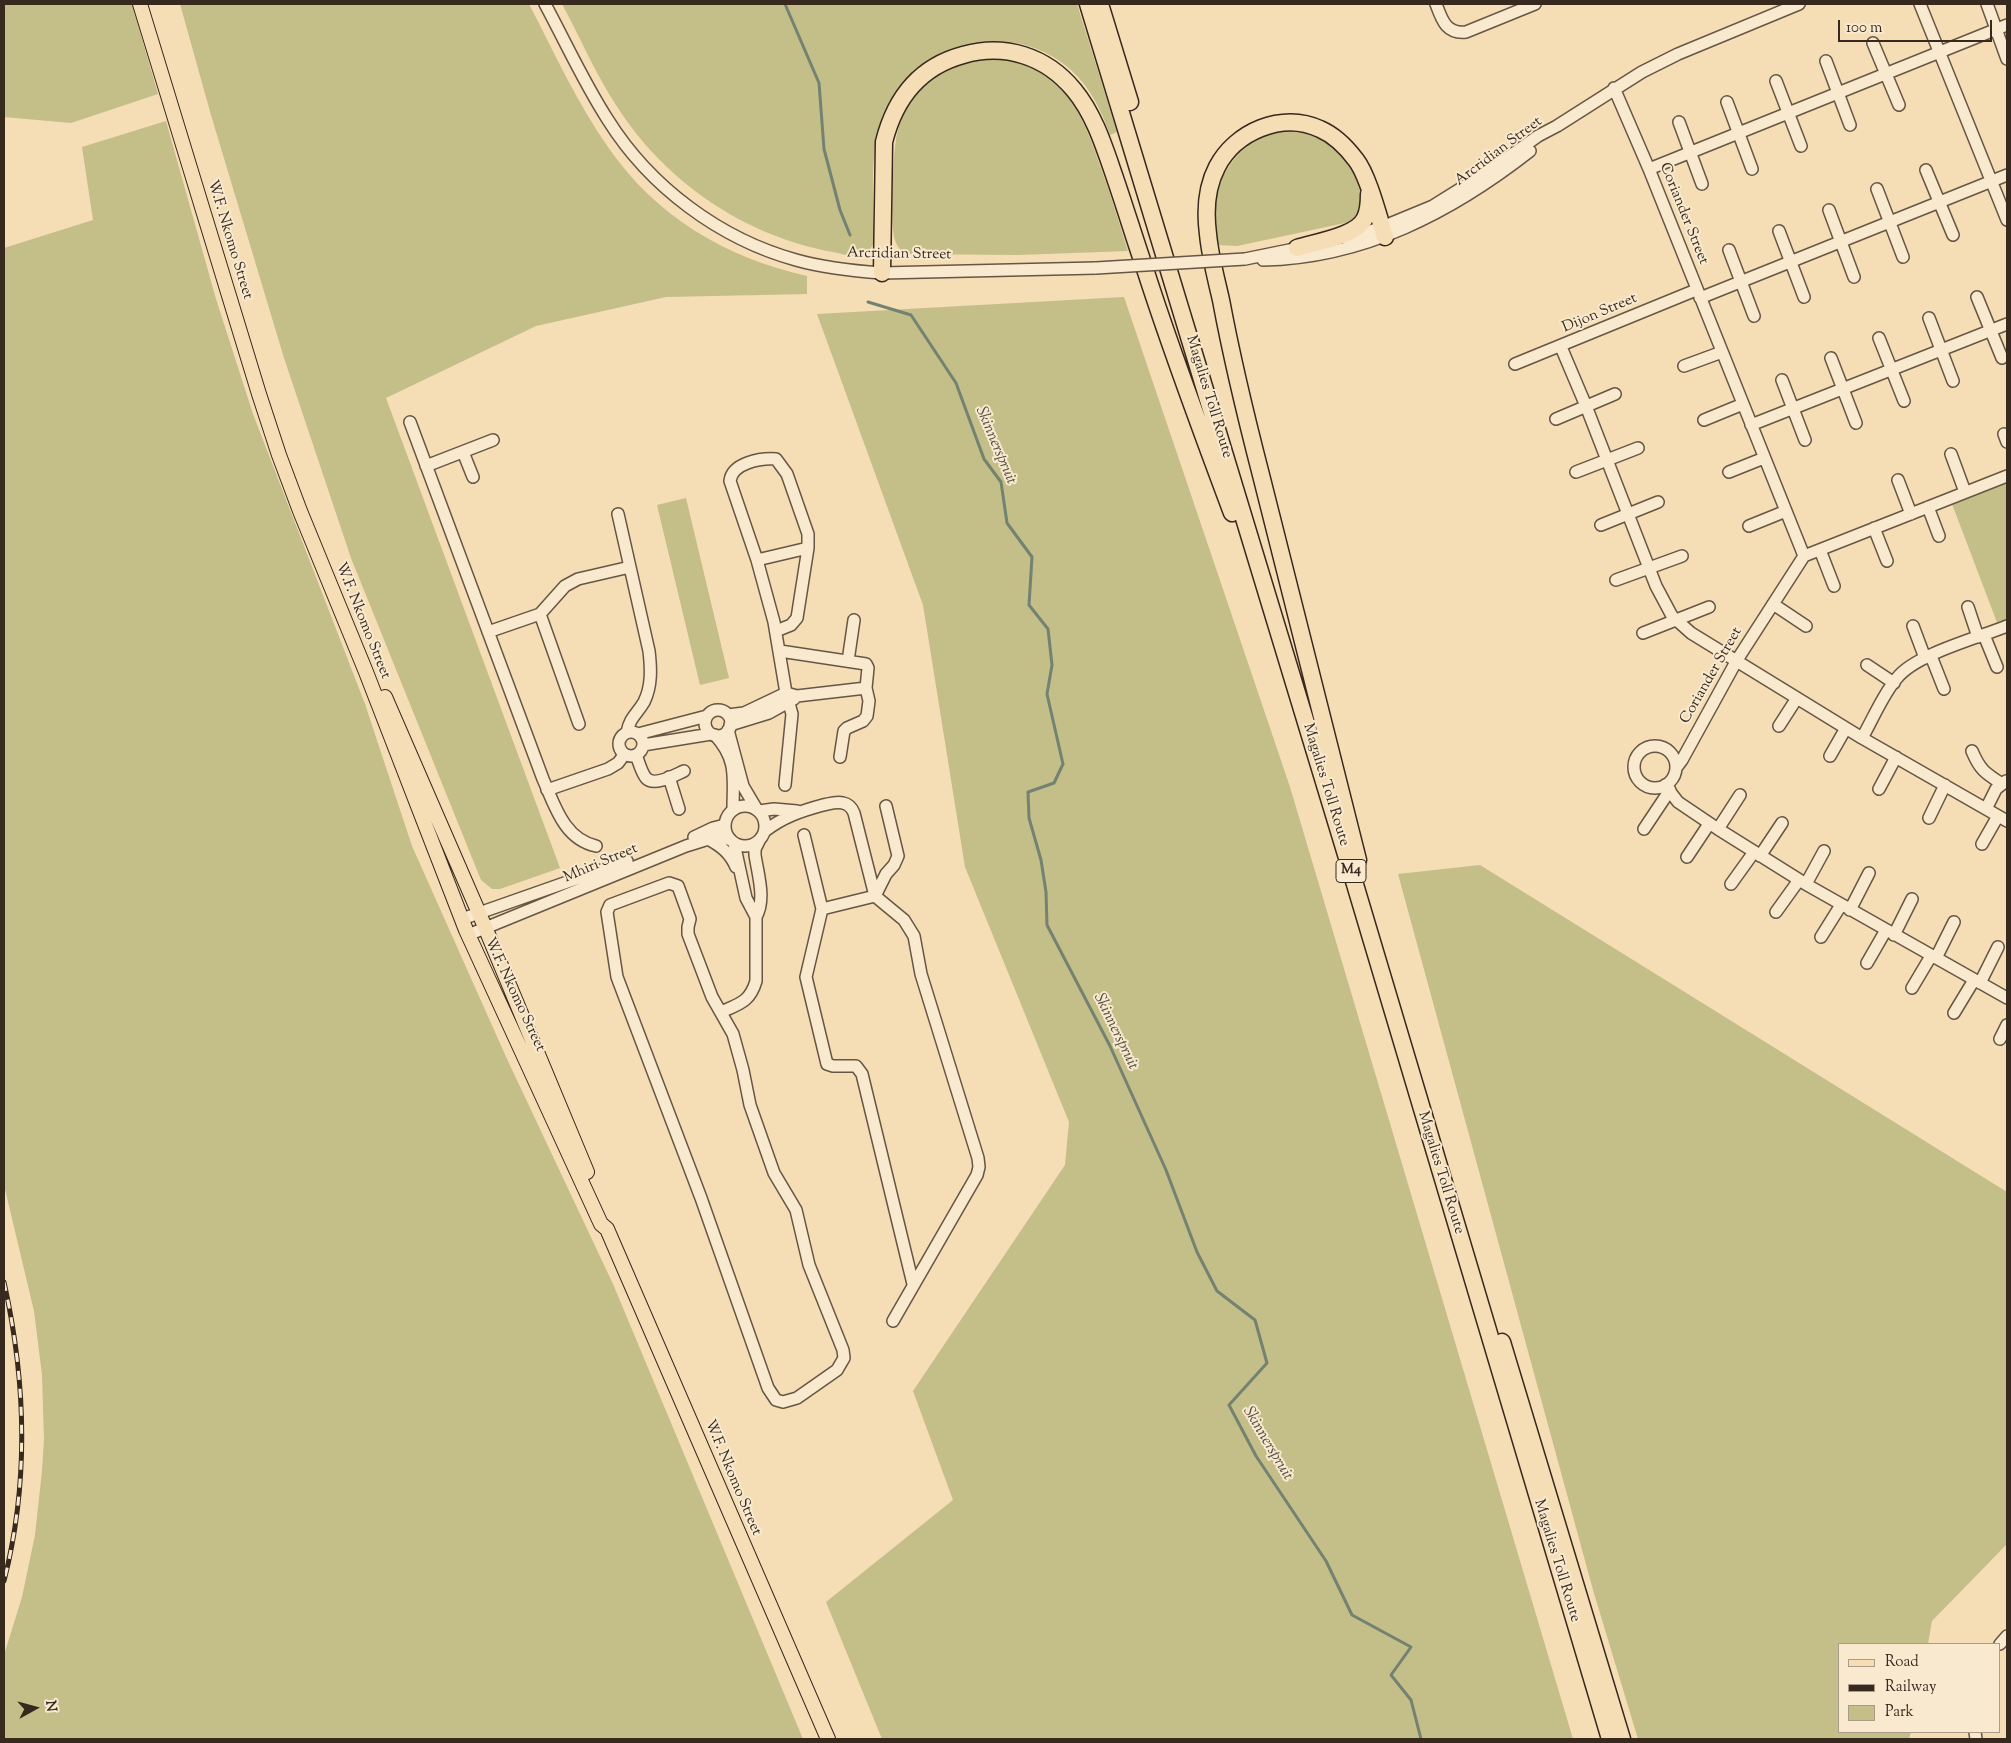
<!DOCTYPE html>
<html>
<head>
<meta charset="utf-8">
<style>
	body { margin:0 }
	#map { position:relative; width:2011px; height:1743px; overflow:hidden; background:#f5ddb5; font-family:"Sorts Mill Goudy",serif }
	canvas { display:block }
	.frame { position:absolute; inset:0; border:5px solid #37291e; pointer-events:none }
	.legend { position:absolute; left:1838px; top:1643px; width:162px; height:90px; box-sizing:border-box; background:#f8e9cf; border:1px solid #ab9c88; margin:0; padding:6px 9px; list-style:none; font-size:15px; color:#37291e }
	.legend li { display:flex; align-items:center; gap:10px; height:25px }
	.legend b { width:25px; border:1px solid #ab9c88 }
	.north { position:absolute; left:10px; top:1683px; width:50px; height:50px; -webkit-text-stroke:4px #f8e9cf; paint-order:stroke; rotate:83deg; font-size:14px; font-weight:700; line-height:20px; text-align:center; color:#37291e }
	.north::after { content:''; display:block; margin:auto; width:18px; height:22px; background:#37291e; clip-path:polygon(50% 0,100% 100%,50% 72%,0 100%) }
	.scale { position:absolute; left:1838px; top:20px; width:154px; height:22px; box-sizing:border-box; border:2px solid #37291e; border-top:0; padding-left:6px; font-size:15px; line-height:18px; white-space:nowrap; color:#37291e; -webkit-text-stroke:4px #f8e9cf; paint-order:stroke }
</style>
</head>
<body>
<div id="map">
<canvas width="2011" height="1743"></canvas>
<div class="frame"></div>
<ul class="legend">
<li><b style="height:6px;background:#f5ddb5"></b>Road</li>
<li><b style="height:6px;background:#37291e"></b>Railway</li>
<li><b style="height:14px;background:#c4be88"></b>Park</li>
</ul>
<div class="north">N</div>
<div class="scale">100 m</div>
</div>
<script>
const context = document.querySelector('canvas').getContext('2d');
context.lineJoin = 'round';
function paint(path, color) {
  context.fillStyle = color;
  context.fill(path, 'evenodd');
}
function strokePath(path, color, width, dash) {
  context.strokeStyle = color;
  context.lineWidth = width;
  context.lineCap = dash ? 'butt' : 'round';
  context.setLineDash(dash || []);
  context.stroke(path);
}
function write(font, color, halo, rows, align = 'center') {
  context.font = font + ' "Sorts Mill Goudy",serif';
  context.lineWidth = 4;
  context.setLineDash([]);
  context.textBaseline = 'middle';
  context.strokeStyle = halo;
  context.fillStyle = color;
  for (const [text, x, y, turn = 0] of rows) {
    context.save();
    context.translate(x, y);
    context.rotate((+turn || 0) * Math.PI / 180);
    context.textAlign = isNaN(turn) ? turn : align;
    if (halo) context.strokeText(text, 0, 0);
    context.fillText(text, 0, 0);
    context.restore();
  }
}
const green = new Path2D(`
	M4,4h128l26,90 -87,29 -67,-6z
	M180,4h349c25,48 48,99 79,143 47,69 118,111 199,129v18l-141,3 -130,29 -150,72 174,470 -60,21h-8l-11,-9 -130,-322 -67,-200 -73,-243z
	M562,4h515l40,128 -7,3c-9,-25 -19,-47 -39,-65 -59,-52 -153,-31 -186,40 -17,36 -11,91 -11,131 -6,21 -24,15 -41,11 -89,-16 -169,-71 -217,-147 -21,-32 -36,-68 -54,-101z
	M988,59c71,1 93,49 113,109 10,27 18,55 27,83l-110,4 -111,-1c-6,-3 -10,-7 -12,-14 -5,-16 -2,-89 2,-106 3,-12 7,-22 14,-32 18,-27 46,-40 77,-43z
	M166,121l50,178 37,115 112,290 47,142 95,213 106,225 190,455h-799v-84l18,-58 13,-62 7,-64 2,-32 -2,-64 -8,-64 -30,-126v-937l89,-28 -11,-73z
	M1283,131c15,0 28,2 41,9 22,13 50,48 33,74 -2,4 -8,7 -12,9l-108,23 -20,-1c-2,-13 -4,-26 -3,-39 4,-35 33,-72 69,-75z
	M1124,297l166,490 283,952h-691l-56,-137 127,-102 -40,-109 152,-226 4,-43 -104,-255 -42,-262 -106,-291z
	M2007,482v139l-9,4 -46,-121z
	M686,498l43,180 -29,7 -43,-180z
	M1480,865l527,327v352l-75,77 -4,23h-88v88h71l-2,7h-271l-45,-149 -195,-716z`);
const stream = new Path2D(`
	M785,4l34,79 5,66 16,61 10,25
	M868,302l43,13 45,68 28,76 17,23 6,41 25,34 -3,48 19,24 4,36 -5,29 16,70 -9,19 -26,9 1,26 12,42 5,32 1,33 63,121 56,124 31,82 20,39 38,29 12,43 -38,42 27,51 70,105 26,54 59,32 -20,28 20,25 10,39`);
const minor = new Path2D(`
	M545,4c21,39 39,79 63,116 42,67 112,119 188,140 28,8 57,11 86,13l214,-5
	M1436,4c6,16 10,30 30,28l69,-28
	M1920,4l87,216
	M1987,4l20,55
	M1873,43l26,62
	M1826,61l24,64
	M1776,81l25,65
	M1614,88l35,81 155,387
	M1727,102l25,67
	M1679,122l23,62
	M1649,169l358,-144
	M1926,170l27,65
	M1877,189l26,68
	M1829,210l25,67
	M1779,231l25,66
	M1347,239l35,-12 51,-21 56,-35 49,-35 19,-10 85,-54 36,-18 121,-50
	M1729,250l25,66
	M1245,259l59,-12
	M1263,260c101,-2 189,-48 267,-109
	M1977,297l25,61
	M1700,298l307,-123
	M1929,318l24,63
	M1879,338l25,63
	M1561,347l25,59 70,180 16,30 19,17 171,105 145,83
	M1831,358l25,65
	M1515,364l181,-74
	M1684,366l38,-14
	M1782,380l23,60
	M1556,419l59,-25
	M1704,420l39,-16
	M410,422l133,357c12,27 21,60 53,67
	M1751,425l256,-101
	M2004,434l3,8
	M463,452l10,25
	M1951,454l14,38
	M426,466l67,-26
	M1576,472l62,-24
	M1729,472l35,-14
	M1898,480l13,34
	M1928,507l11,29
	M618,514l31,137c2,17 3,35 -5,51 -7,12 -14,15 -17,30
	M1601,525l57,-23
	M1749,526l37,-15
	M1874,528l13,33
	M1820,550l14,36
	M1804,556l203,-80
	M757,560l51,-12
	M1616,580l66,-24
	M1773,604l33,22
	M1968,607l10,30
	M540,614l39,110
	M1913,626l12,32
	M776,631l15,-6 6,-7 11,-70v-14l-21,-60 -11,-15c-16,-1 -44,4 -46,22l27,79 17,62 12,71 6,21 -7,71
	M488,632l52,-18 25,-28 13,-7 52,-12
	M1643,633l66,-26
	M1984,635l13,32
	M780,651l86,13 2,4 -2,20 3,13 -2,15 -4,5 -16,7 -3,3 -4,26
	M1931,656l13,33
	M848,661l6,-41
	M1867,665l27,18
	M705 723a13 13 0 1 1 26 0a13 13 0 1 1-26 0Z
	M728,715l16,-2 42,-20 11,3 69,-8
	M730,725l39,-12 25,-14
	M1779,726l18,-28
	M728,730l15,56 13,22
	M619 744a12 12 0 1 1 24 0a12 12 0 1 1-24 0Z
	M638,734l69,-18
	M715,735c23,25 18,43 18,75
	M1862,738c11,-19 21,-44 35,-60 19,-24 81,-40 110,-52
	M643,745l68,-11
	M1634 767a21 21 0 1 1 42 0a21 21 0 1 1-42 0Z
	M1972,751c8,19 13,22 30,33
	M636,755c3,7 5,17 10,23 8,9 29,-3 38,-7
	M1830,756l16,-28
	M1676,768l6,-8 55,-100 67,-104
	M669,777l10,32
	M1665,785l13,17 40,27 91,57 198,112
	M1879,789l17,-32
	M547,790l61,-21 10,-6 6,-8
	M725 826a20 20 0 1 1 40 0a20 20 0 1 1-40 0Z
	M1986,809l10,-20 10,-8
	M759,811l15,-2 23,2
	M1929,818l16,-33
	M1644,829l26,-39
	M1718,829l22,-34
	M765,831c18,-14 36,-20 58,-26 6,-1 13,-4 20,-2 5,1 9,5 11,10l21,83 29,24 10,16 7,38 57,184 1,9 -2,8 -84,146
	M804,835l18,74 -16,68 21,87 6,2h23l6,8 51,210
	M694,837l19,-9 12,-3
	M708,839c13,7 22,14 28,28
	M1982,844l16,-28
	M1760,856l22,-33
	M1687,857l22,-33
	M669,883l9,3 12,33 -2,8v7l24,63 21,37 10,36 7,35 24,68 22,37 13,55 34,85 1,8 -7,12 -40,28 -14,4 -7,-2 -8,-12 -67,-190 -84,-221 -10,-65 3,-7z
	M1731,884l23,-32
	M1806,884l18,-33
	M822,909l53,-13 11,-22 8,-9 4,-9 -12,-50
	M1850,910l19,-37
	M1776,912l23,-32
	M756,917c10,-18 2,-42 -1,-62v-6l4,-8
	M462,919l165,-58
	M468,935l218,-89 32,-10 13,4
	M1894,935l18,-36
	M1821,937l20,-32
	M1936,958l18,-36
	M1867,963l19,-33
	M1980,983l18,-36
	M1912,988l19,-32
	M721,1012c18,-8 29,-10 35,-31v-64l-10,-19 -12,-55
	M1954,1013l20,-33
	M2000,1039l7,-14
	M2000,1644l7,-8
	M1975,1732l1,7`);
const major = new Path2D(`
	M140,4l119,390 20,61 21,56 66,161 100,258 135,294 6,5 221,510
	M385,697l100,230 102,245`);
const highway = new Path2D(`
	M1088,4l263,867 259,868
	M1100,4l30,98
	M1297,248c19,-6 60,-12 68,-30 4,-8 4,-16 4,-24
	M882,273l2,-131c11,-44 35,-75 79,-87 42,-12 83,1 111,35 20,24 30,56 40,85 11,32 21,65 32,97 26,81 56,161 86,241
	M1358,860c-32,-129 -65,-257 -97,-385 -15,-58 -29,-116 -40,-175 -5,-22 -11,-44 -13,-66 -3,-23 -2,-46 9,-67 18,-35 65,-56 103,-38 14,6 27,19 36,31 12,15 23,58 29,77
	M1502,1342l120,397`);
const rail = new Path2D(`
	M4,1282c22,99 25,201 0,299`);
const minorBridge = new Path2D(`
	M1096,268l149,-9`);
const shields = [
	[1351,871,30]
];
const shieldNames = [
	["M4",1351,871]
];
const streetNames = [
	["Arcridian Street",1499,152,-37],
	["Coriander Street",1683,214,68],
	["W.F. Nkomo Street",229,240,73],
	["Arcridian Street",899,255,1],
	["Dijon Street",1600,314,-23],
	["Magalies Toll Route",1208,397,73],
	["W.F. Nkomo Street",362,621,68],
	["Coriander Street",1712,676,-60],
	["Magalies Toll Route",1325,785,73],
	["Mhiri Street",601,864,-23],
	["W.F. Nkomo Street",514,995,65],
	["Magalies Toll Route",1440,1173,73],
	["W.F. Nkomo Street",732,1478,67],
	["Magalies Toll Route",1556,1561,73]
];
const waterNames = [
	["Skinnerspruit",995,446,67],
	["Skinnerspruit",1115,1032,64],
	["Skinnerspruit",1267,1444,59]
];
paint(green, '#c4be88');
strokePath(stream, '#748271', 3);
strokePath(minor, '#665644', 14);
strokePath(major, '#37291e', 16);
strokePath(highway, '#37291e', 19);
strokePath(minor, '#f8e9cf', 11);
strokePath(major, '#f5ddb5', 14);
strokePath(highway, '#f5ddb5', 16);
strokePath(rail, '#37291e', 5);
strokePath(rail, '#f8e9cf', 3, [9]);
strokePath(minorBridge, '#665644', 14, []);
strokePath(minorBridge, '#f8e9cf', 11);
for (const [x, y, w] of shields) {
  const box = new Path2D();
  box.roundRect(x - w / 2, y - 11.5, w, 23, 4);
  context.fillStyle = '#f8e9cf';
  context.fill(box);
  strokePath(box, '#37291e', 1);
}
write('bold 14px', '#37291e', null, shieldNames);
write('15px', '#37291e', '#f8e9cf', streetNames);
write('italic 16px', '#504e40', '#f8e9cf', waterNames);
</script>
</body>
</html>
